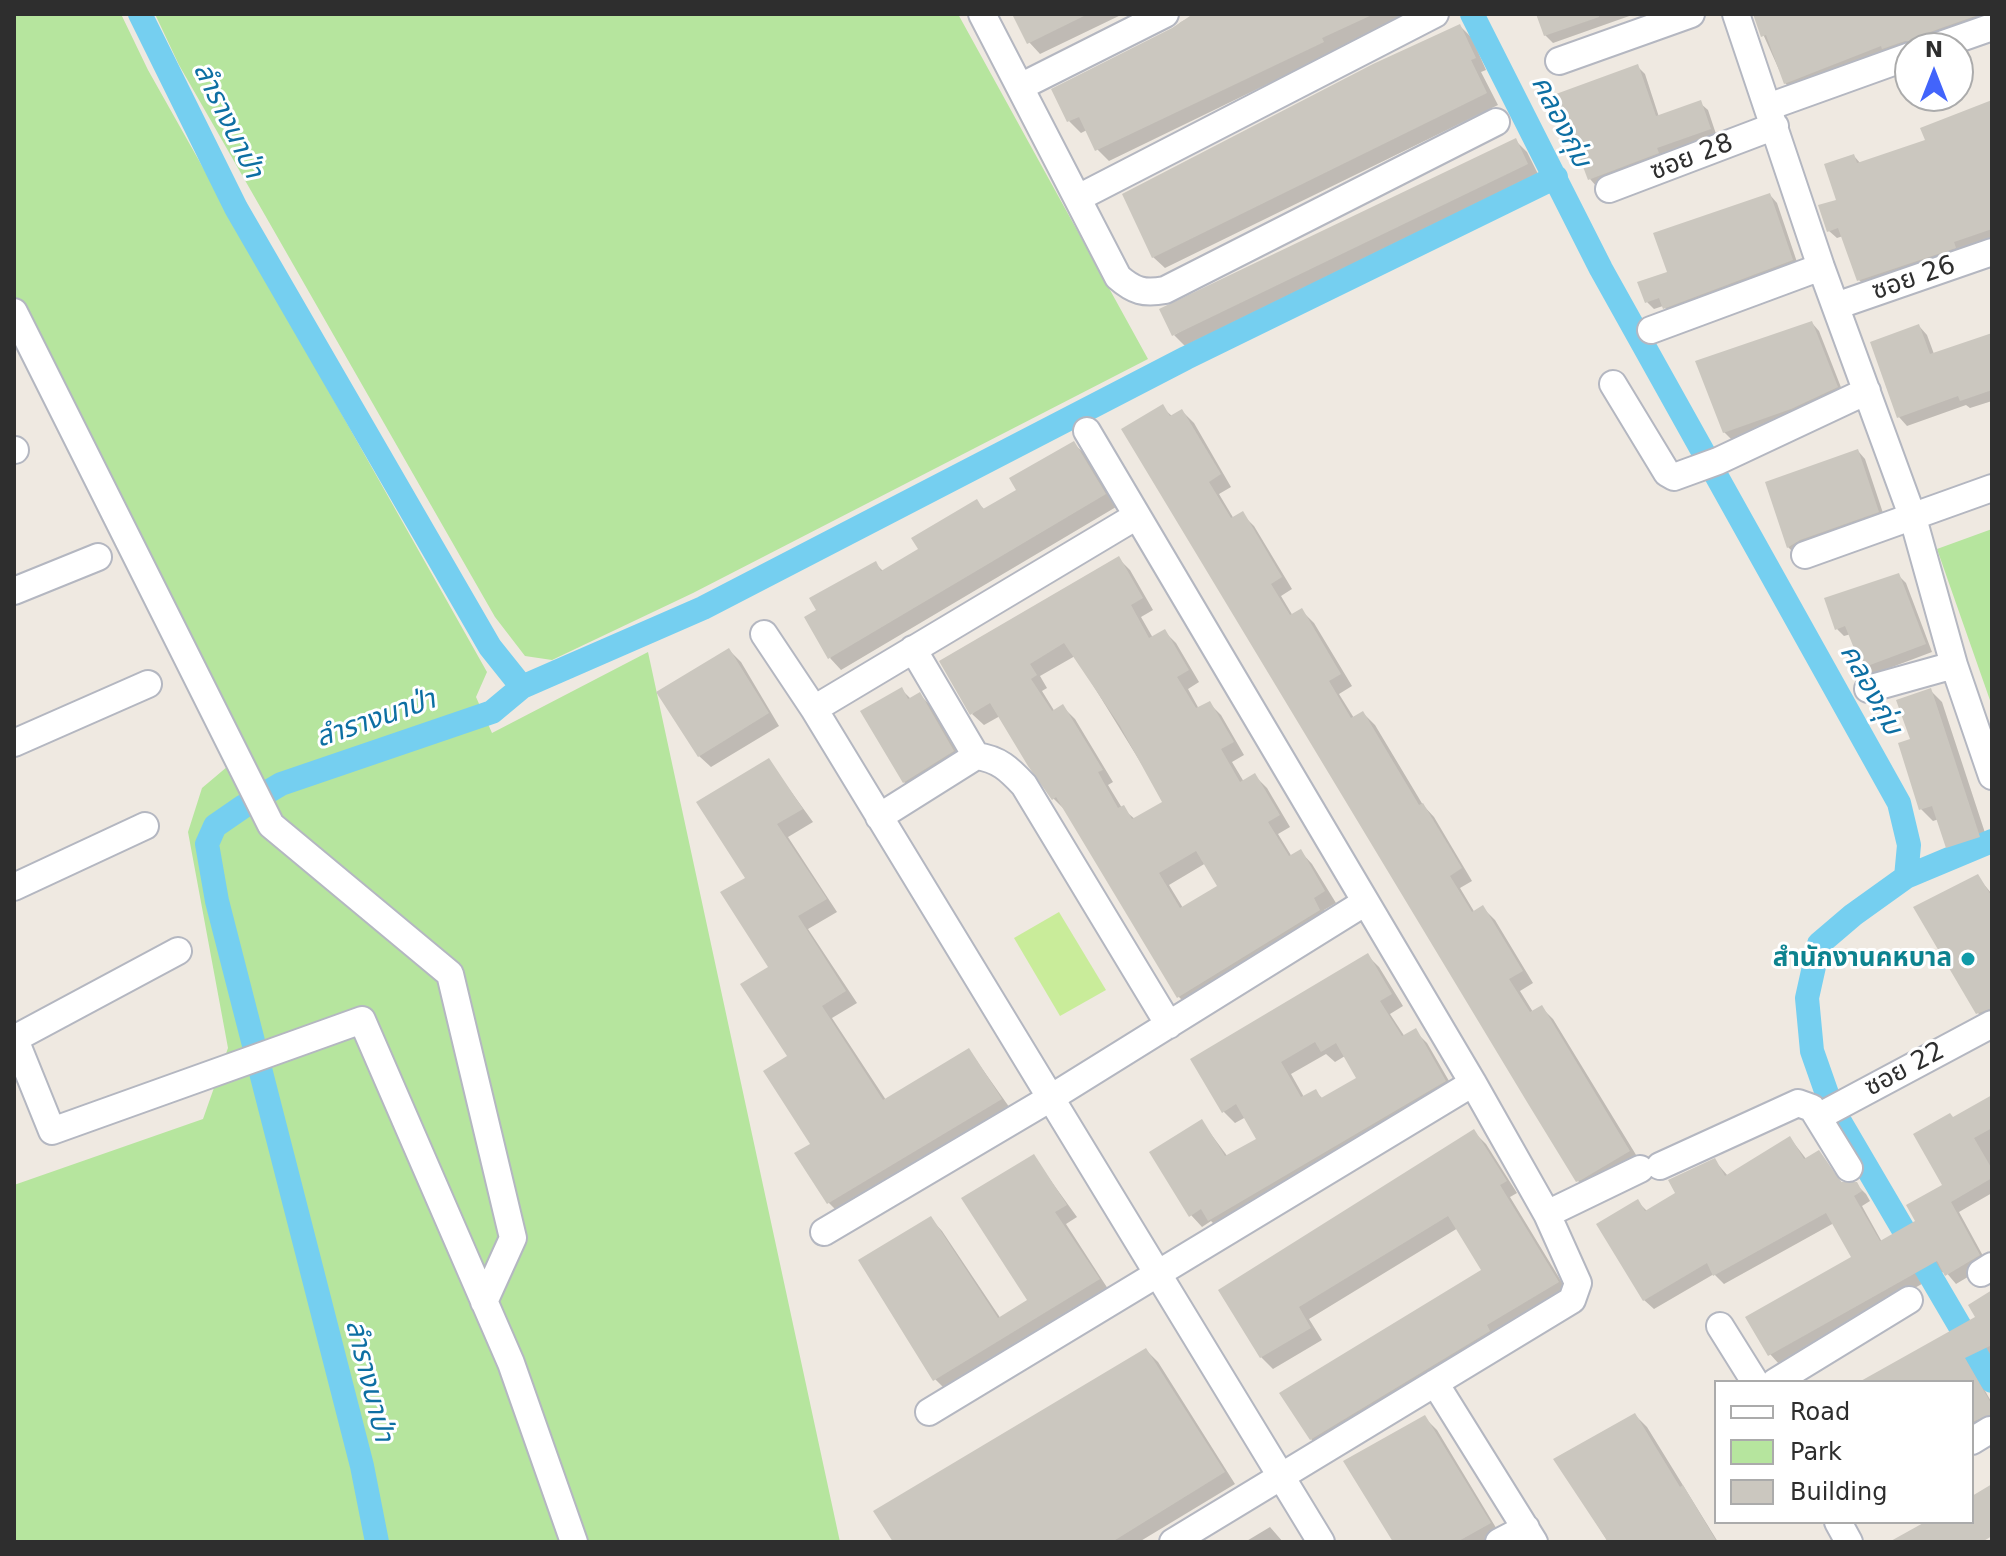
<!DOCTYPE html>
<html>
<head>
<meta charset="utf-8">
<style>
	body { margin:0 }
	#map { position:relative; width:2006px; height:1556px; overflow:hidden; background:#efe9e1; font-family:"DejaVu Sans",sans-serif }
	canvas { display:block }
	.frame { position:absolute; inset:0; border:16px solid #2e2e2e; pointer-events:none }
	.legend { position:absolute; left:1714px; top:1380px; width:260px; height:144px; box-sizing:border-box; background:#fff; border:2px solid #ababab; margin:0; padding:10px 14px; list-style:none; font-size:24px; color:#2e2e2e }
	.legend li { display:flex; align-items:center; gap:16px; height:40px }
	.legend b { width:40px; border:2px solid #ababab }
	.north { position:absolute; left:1894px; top:32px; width:80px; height:80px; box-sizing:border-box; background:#fff; border:2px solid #ababab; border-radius:50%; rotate:0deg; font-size:22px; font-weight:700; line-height:32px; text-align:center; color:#2e2e2e }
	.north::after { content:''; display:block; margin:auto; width:28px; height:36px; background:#4264fb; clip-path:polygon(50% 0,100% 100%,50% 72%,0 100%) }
</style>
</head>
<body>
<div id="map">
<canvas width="2006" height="1556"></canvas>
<div class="frame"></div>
<ul class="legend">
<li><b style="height:10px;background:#fff"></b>Road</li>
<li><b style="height:22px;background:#b6e59e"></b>Park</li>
<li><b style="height:22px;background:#cbc7bf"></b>Building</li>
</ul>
<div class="north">N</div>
</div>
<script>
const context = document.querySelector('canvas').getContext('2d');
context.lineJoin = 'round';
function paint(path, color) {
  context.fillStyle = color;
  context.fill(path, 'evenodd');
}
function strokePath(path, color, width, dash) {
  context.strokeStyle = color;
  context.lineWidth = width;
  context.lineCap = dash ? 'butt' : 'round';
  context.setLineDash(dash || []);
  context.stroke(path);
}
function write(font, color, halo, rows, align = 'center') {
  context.font = font + ' "DejaVu Sans","Noto Sans Thai",sans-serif';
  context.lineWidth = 6;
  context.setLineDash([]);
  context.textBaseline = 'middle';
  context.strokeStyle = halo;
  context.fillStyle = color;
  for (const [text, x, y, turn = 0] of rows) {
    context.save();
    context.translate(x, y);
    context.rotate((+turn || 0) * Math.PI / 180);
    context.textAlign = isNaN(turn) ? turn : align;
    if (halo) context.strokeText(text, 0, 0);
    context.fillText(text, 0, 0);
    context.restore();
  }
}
const green = new Path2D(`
	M14,14h107l27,56 339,602 -11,25 16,36 156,-81 192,890h-826v-357l189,-66 25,-71 -40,-216 14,-44 32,-27 -220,-422z
	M155,14h803l190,345 -455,234 -141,67 -27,-4 -30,-39 -316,-552z
	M1992,529v177l-55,-157z`);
const pitch = new Path2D(`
	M1059,912l47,78 -46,26 -46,-78z`);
const shadow = new Path2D(`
	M1015,14h108l-83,40 -11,-12z
	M1197,14h215l-303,147 -12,-12 -10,-19 -6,3 -12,-12 112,-99z
	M1538,14h97l-82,29 -8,-8z
	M1754,14h238v6l-66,28 -133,43 -8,-8z
	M1460,26l12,12 14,32 -5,2 17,33 -333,163 -12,-11z
	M1637,66l8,8 14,43 41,-14 8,7 9,27 -120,50 -7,-8z
	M1992,102v137l-126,48 -7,-7 -16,-44 -6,2 -8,-7 25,-75 7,8 66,-22z
	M1515,140l12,12 12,24 -354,170 -11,-11z
	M1770,195l7,8 22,65 -127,47 -9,-9 -9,3 -7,-7 22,-29z
	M1812,323l7,8 25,64 -45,21 -67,24 -8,-8z
	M1919,326l8,9 7,19 58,-20v67l-22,7 -4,-3 -59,21 -8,-9z
	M1162,407l11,10 9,-6 12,12 37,64 -12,7 15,25 8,-5 12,12 38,63 -11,7 12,20 9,-5 12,12 38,63 -13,8 15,24 9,-5 12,12 48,80 11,12 38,64 -12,7 15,25 8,-5 12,12 38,63 -13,8 13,21 8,-5 12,12 88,144 -51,29 -12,-11z
	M1074,444l12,11 30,52 -275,163 -11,-12 45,-95 9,9 36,-22 57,-48 8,8 34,-19z
	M1858,451l7,8 20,60 -89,36 -8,-8 -21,-64z
	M1119,559l11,11 23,40 -12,7 12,21 11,-7 12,12 23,39 -11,7 11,20 10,-6 12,12 23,40 -12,7 12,20 11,-6 12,12 23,39 -12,7 14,23 9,-5 11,12 24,39 -12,7 7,12 -140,87 -12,-12 -114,-187 -12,-12 -53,-82 -16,9 -12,-11zM1075,656l90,146 -29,18 -14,-12 -14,-23 5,-3 -38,-63 -12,-12 -8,5 -13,-21 5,-3 -7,-12zM1206,863l14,24 -37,21 -14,-23z
	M1898,575l8,8 26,69 -61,23 -7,-8 -13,-33 -7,2 -7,-7z
	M729,650l12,12 38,64 -68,41 -12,-11z
	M901,689l10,10 8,-5 12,12 34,57 -49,31 -12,-12z
	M1931,691l11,11 48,146 -30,10 -12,-11 -9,-28 -6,2 -12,-12 -9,-68z
	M769,761l44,61 -25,15 49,75 -29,17 49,74 -25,15 54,82 83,-50 43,61 -172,103 -12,-12 -80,-324z
	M1977,876l15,18v127l-4,2 -10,-10z
	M1367,955l12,12 24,39 -13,8 15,23 10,-6 12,12 29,50 -235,138 -10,-10 -9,6 -11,-12 11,-93 26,35 30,-18 -12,-22 -11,6 -12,-12zM1326,1054l9,8 10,-6 14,23 -36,20 -8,-8 -11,6 -13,-23z
	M1992,1098v95l-33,19 29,53 -32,19 -11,-13 -166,93 -9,-10 83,-96 -19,-35 -110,61 -10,-10 -60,35 -10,-9 -6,-98 10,10 30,-18 37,-33 13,15 62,-38 17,22 12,-7 24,31h13l10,10 4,7 -8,5 20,36 36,-20 27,-36 9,-67z
	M1474,1132l12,12 31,49 -7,4 59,97 -246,157 -12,-12 173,-168 -26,-43 -149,91 13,21 -49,29 -12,-12 -41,-66z
	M1033,1156l44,61 -11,7 44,68 -163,99 -12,-12 -4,-160 11,12 59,88 28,-19z
	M1992,1292v61l-21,13 21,37v20l-20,11v-52h-109l115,-64z
	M1146,1350l12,12 77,122 -96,58h-243z
	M1635,1415l12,12 71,115h-110l-52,-83z
	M1425,1418l12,12 64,106 -12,6h-93z
	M1270,1527l13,15h-38z`);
const canal = new Path2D(`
	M140,14l96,194 254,439 32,40 -30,25 -211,72 -37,22 -29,20 -8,18 10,57 145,565 15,76
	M1472,14l129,255 298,534 10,42 -3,32 -53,38 -34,29 -12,54 5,53 20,57 160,273
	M522,687l181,-79 483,-250 370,-181
	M1906,877l86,-36`);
const building = new Path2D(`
	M1012,14h76l-61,30z
	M1193,14h181l-52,24 2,4 -229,109 -16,-34 -12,5 -16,-33 121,-61z
	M1536,14h63v3l-55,19z
	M1753,14h228l-54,19 -10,9 -12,-1 -23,8 -1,-3 -97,38 -18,-49 -5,2z
	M1460,24l16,34 -5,2 16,33 -335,165 -30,-64 251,-130z
	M1638,64l18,52 45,-16 10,29 -54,19 2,5 -71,27 -32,-86z
	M1992,100v129l-38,13 2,6 -99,33 -19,-53 -11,4 -9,-27 18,-5 -12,-36 30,-10 3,9 68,-23 -5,-12z
	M1516,138l12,26 -356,172 -13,-27z
	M1770,193l23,67 -130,49 -4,-11 -14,5 -8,-21 30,-10 -14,-39z
	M1812,321l26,66 -47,22 -68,24 -28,-72z
	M1919,324l11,30 62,-21v57l-32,11 -2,-5 -61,22 -27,-76z
	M1163,404l7,12 12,-7 39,65 -12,8 22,36 12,-7 39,66 -11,7 19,31 12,-7 39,66 -12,7 22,37 12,-7 56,94 4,-2 39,65 -12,8 22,36 11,-7 40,66 -14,8 21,33 12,-7 88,146 -49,29 -5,2 -49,-80 -406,-673z
	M1074,441l32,53 -278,165 -24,-42 12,-7 -7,-12 67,-37 5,10 37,-22 -7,-11 66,-39 6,10 33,-19 -7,-12z
	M1858,449l21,63 -79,28 -13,8 -22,-66z
	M1119,556l24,42 -12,7 18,33 16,-9 24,41 -12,7 19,31 14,-7 24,41 -13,7 19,33 15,-9 25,42 -12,7 21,34 12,-7 24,42 -11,7 6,12 -143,88 -121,-201 -4,3 -24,-34 -38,-63 -20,12 -31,-54zM1064,643l56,83 42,76 -30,17 -8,-14 -6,3 -20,-36 5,-2 -40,-66 -11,7 -21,-32 6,-4 -7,-11zM1196,851l21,35 -37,22 -21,-35z
	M1899,573l27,71 -64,24 -17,-42 -10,4 -11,-32z
	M729,648l40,65 -71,44 -42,-65z
	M902,687l6,12 12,-7 34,59 -51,32 -43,-72z
	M1931,688l49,149 -34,11 -14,-42 -13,4 -21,-67 12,-4 -14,-39z
	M769,758l34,51 -26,15 50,75 -29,17 48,75 -24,15 61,94 86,-52 33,51 -175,105 -33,-51 16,-9 -47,-73 24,-15 -47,-72 28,-17 -48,-75 25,-14 -49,-76z
	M1978,874l14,23v111l-16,6 -63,-107z
	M1368,953l24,41 -12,7 22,35 14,-8 30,53 -238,140 -7,-12 -12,8 -40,-65 53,-33 23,37 31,-17 -20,-35 -14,9 -32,-54zM1315,1042l6,10 15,-9 20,35 -35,20 -5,-9 -15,8 -20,-35z
	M1992,1095v33l-18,10 18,31v9l-41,24 29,53 -35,21 -8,-15 -169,95 -23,-39 106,-60 -25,-44 -113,63 -6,-13 -64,38 -47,-77 42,-25 7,12 30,-18 -7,-13 47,-22 10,18 65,-40 14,23 15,-9 22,32h16l5,9 -8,5 26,45 35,-20 -9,-16 36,-20 -29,-51 37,-21 3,4z
	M1474,1129l33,52 -7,4 59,97 -72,43 3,6 -180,109 -31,-47 202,-123 -33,-54 -149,91 12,21 -51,30 -42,-68z
	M1034,1154l33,51 -12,7 45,67 -167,102 -75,-121 73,-44 67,102 29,-18 -66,-102z
	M1992,1290v55l-27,13 27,47v9l-20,8v-40h-113l116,-65 -7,-12z
	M1146,1348l79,124 -113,70h-219l-20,-31z
	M1635,1413l45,74 3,-2 34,57h-109l-55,-83z
	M1425,1415l66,108 -34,19h-64l-50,-81z
	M1992,1484v52l-10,6h-93l36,-20h47v-26z`);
const minor = new Path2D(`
	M982,14l136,263c16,14 26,17 47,13l331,-168
	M1736,14l85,253 92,251 41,147 38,111
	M1932,48l60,-21
	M1559,61l132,-47
	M1020,87l145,-73
	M1768,107l142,-51
	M1609,189l166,-63
	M1078,198l357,-184
	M1836,306l156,-54
	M14,312l257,513 179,149 63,264 -29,64
	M1651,330l170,-63
	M1613,384l54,89 7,4 44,-16 149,-70
	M1087,431l386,652 74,131 31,69 -6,17 -399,242
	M14,450h1
	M1805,555l187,-67
	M14,591l84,-34
	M764,634l50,75 507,833
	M913,649l63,107
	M1868,689l86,-24
	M814,709l321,-192
	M14,743l134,-59
	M879,817l97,-61c23,3 33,13 48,29l145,240
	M14,887l131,-61
	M14,1037l38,94 310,-111 149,343 63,179
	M14,1039l164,-88
	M1818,1117l174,-93
	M1660,1166l138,-63 14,5 37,60
	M1547,1214l93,-45
	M824,1232l225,-133 315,-196
	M1981,1273l11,-7
	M1720,1326l35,56
	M1775,1382l134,-82
	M1435,1383l99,159
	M929,1412l544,-329
	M1972,1441l18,-11
	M1838,1522l11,20
	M1499,1542l27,-14`);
const markers = [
	[1968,959,8,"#0f9aa8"]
];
const streetNames = [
	["ซอย 28",1692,158,-21],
	["ซอย 26",1914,279,-19],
	["ซอย 22",1905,1070,-28]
];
const cultureNames = [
	["สำนักงานคหบาล",1952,959]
];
const waterNames = [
	["ลำรางนาป่า",227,121,64],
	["คลองกุ่ม",1560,122,63],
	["คลองกุ่ม",1870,690,61],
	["ลำรางนาป่า",376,720,-19],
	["ลำรางนาป่า",368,1381,76]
];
paint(green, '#b6e59e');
paint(pitch, '#c9ec9a');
paint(shadow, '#0003');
strokePath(canal, '#75cff0', 24);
paint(building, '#cbc7bf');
strokePath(minor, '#b4b7c1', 30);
strokePath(minor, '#fff', 26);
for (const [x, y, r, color] of markers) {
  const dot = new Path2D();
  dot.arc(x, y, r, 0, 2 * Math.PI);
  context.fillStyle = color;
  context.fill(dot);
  strokePath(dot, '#fff', 3);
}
write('26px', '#2e2e2e', '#fff', streetNames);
write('bold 26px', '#0d838f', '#fff', cultureNames, 'right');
write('italic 28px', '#0d6fa3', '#fff', waterNames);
</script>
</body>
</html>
